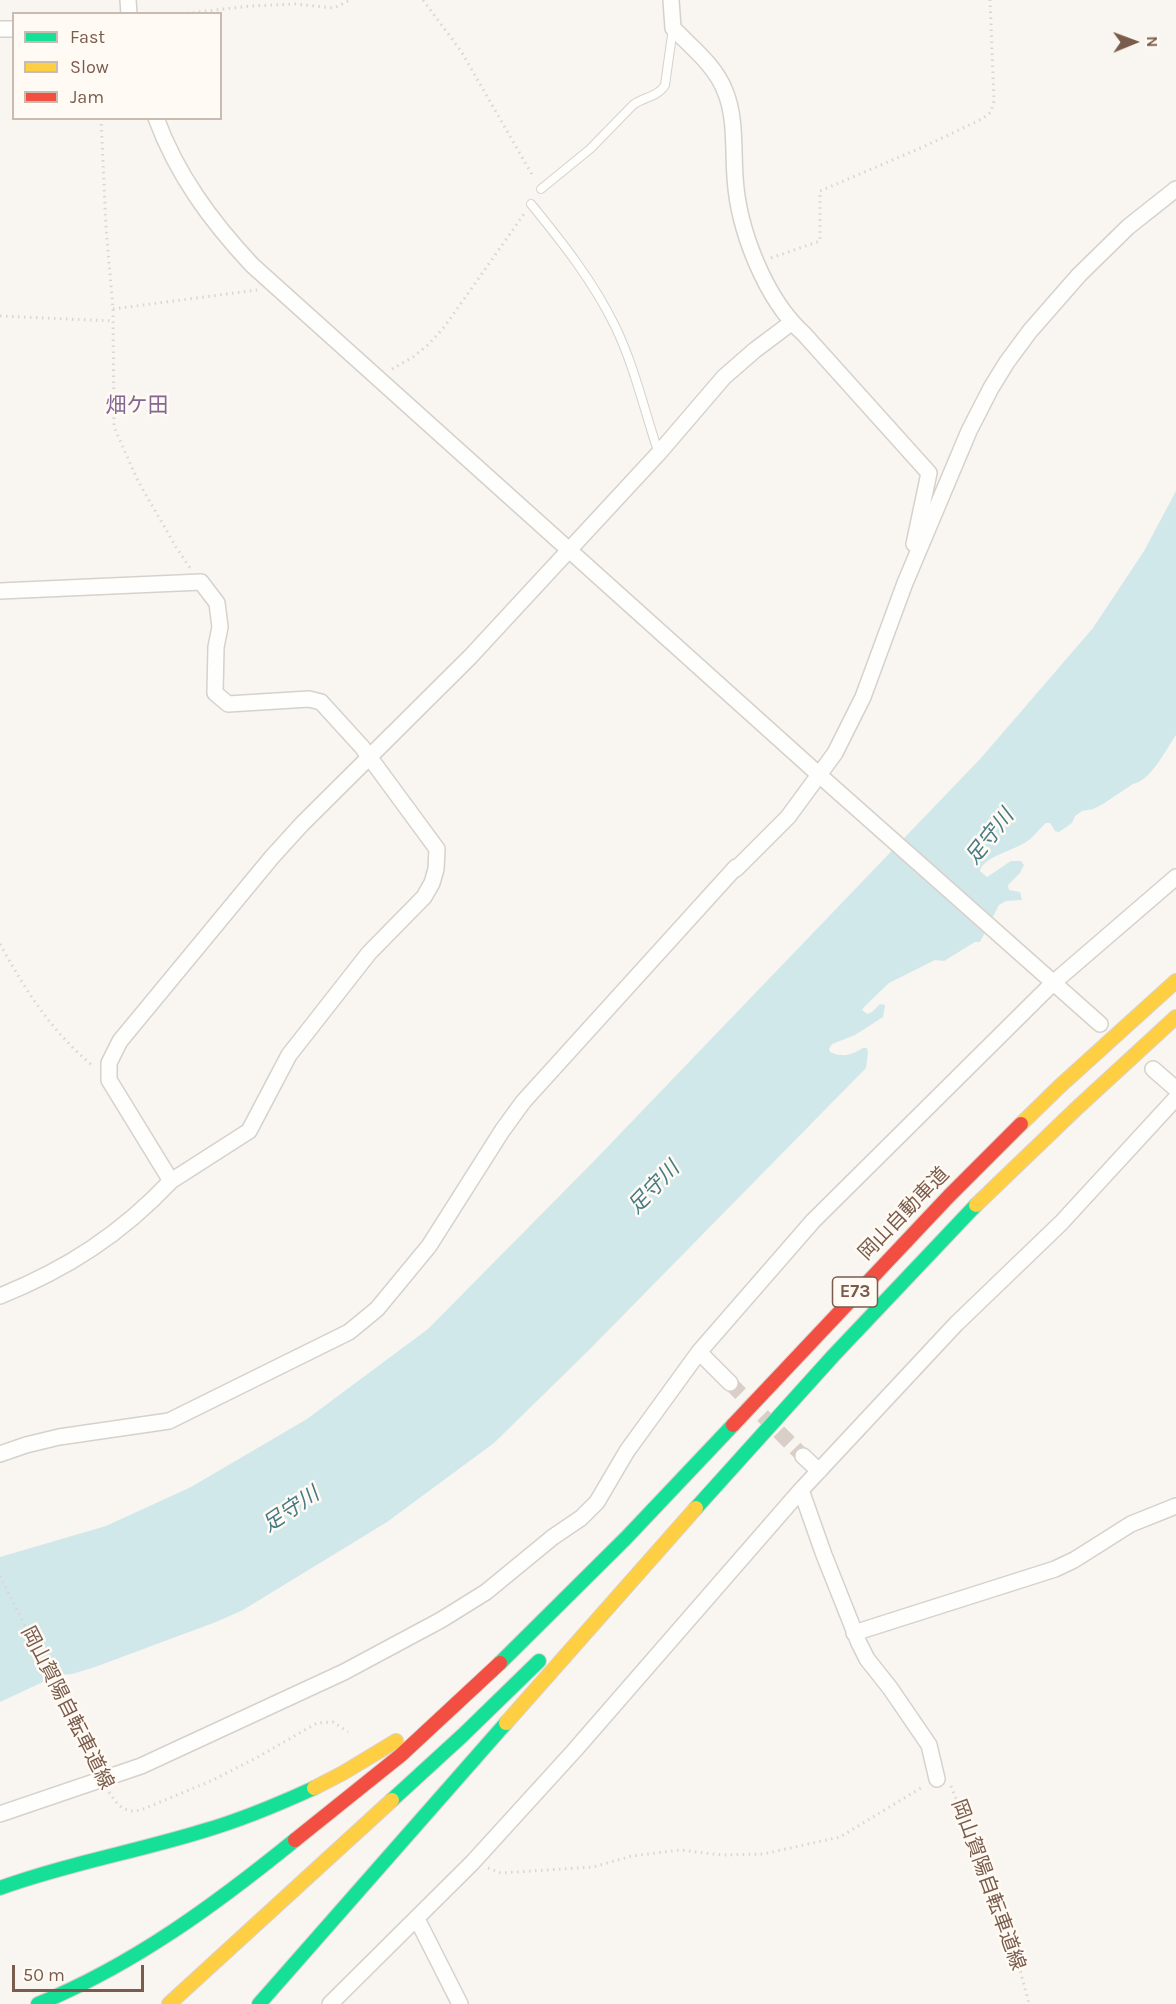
<!DOCTYPE html>
<html>
<head>
<meta charset="utf-8">
<style>
	body { margin:0 }
	#map { position:relative; width:1176px; height:2004px; overflow:hidden; background:#f9f5f0; font-family:Karla,sans-serif }
	canvas { display:block }
	.legend { position:absolute; left:12px; top:12px; width:210px; height:108px; box-sizing:border-box; background:#fffaf3; border:2px solid #cabbb1; margin:0; padding:8px 10px; list-style:none; font-size:18px; color:#7a5c4d }
	.legend li { display:flex; align-items:center; gap:12px; height:30px }
	.legend b { width:30px; border:2px solid #cabbb1 }
	.north { position:absolute; left:1104px; top:12px; width:60px; height:60px; -webkit-text-stroke:4px #fffaf3; paint-order:stroke; rotate:89deg; font-size:16px; font-weight:700; line-height:24px; text-align:center; color:#7a5c4d }
	.north::after { content:''; display:block; margin:auto; width:21px; height:27px; background:#7a5c4d; clip-path:polygon(50% 0,100% 100%,50% 72%,0 100%) }
	.scale { position:absolute; left:12px; top:1965px; width:132px; height:27px; box-sizing:border-box; border:3px solid #7a5c4d; border-top:0; padding-left:8px; font-size:18px; line-height:21px; white-space:nowrap; color:#7a5c4d; -webkit-text-stroke:4px #fffaf3; paint-order:stroke }
</style>
</head>
<body>
<div id="map">
<canvas width="1176" height="2004"></canvas>
<ul class="legend">
<li><b style="height:8px;background:#16e098"></b>Fast</li>
<li><b style="height:8px;background:#ffcf43"></b>Slow</li>
<li><b style="height:8px;background:#f24e42"></b>Jam</li>
</ul>
<div class="north">N</div>
<div class="scale">50 m</div>
</div>
<script>
const context = document.querySelector('canvas').getContext('2d');
context.lineJoin = 'round';
function paint(path, color) {
  context.fillStyle = color;
  context.fill(path, 'evenodd');
}
function strokePath(path, color, width, dash) {
  context.strokeStyle = color;
  context.lineWidth = width;
  context.lineCap = dash ? 'butt' : 'round';
  context.setLineDash(dash || []);
  context.stroke(path);
}
function write(font, color, halo, rows, align = 'center') {
  context.font = font + ' Karla,"Noto Sans JP",sans-serif';
  context.lineWidth = 5;
  context.setLineDash([]);
  context.textBaseline = 'middle';
  context.strokeStyle = halo;
  context.fillStyle = color;
  for (const [text, x, y, turn = 0] of rows) {
    context.save();
    context.translate(x, y);
    context.rotate((+turn || 0) * Math.PI / 180);
    context.textAlign = isNaN(turn) ? turn : align;
    if (halo) context.strokeText(text, 0, 0);
    context.fillText(text, 0, 0);
    context.restore();
  }
}
const water = new Path2D(`
	M1176,491v244c-10,14 -25,46 -43,49l-30,20 -10,5 -11,2 -7,5 -3,7 -13,9 -4,-1 -5,-8h-4c-6,5 -11,12 -17,17 -12,10 -46,16 -49,31l7,6 24,-16h10l3,4 -4,8 -12,12 1,5 11,2 2,8 -16,1 -7,4 -19,37h-5l-31,19 -9,-1 -46,23 -24,23 -3,4 5,4 5,-2 8,-8 5,1 -2,12 -28,18 -23,9 -3,5 1,3c14,6 21,3 33,-4h4l1,5 -2,15 -277,282 -95,93 -107,79 -144,88 -27,12 -121,45 -23,7 -14,1 -58,27v-145l106,-31 85,-39 116,-68 121,-90 166,-168 387,-403 112,-130 51,-77z`);
const streetTunnel = new Path2D(`
	M730,1383l73,73`);
const path = new Path2D(`
	M423,0l38,51 73,127
	M181,14l70,-8 44,-2 39,4 16,-8
	M101,118l5,109 7,82 1,118 24,54 38,66 14,21
	M771,258l49,-17v-50l103,-44 59,-28 9,-7 3,-11 -4,-101
	M113,309l144,-19
	M0,316l113,5
	M392,369l21,-12 16,-13 16,-18 79,-112
	M0,944c26,47 51,87 93,122
	M0,1576l95,189
	M951,1786l62,157 16,61
	M109,1792c8,13 16,22 32,18l72,-30 45,-23 59,-34 16,-1 15,10
	M488,1868l13,5 92,-6 39,-11 48,-6 42,5 41,-1 77,-17 84,-51`);
const lane = new Path2D(`
	M541,189l49,-40 43,-44c10,-8 25,-8 32,-20l8,-57
	M531,204c31,38 62,77 84,122 18,37 28,79 41,119l5,5`);
const street = new Path2D(`
	M128,0l1,14
	M671,0l2,28c18,19 42,37 52,63 11,26 8,59 10,86 3,52 30,122 69,157l125,139 -15,71
	M0,29h14
	M156,118c21,57 55,103 96,147l574,516 274,243
	M0,591l201,-9 16,21 3,24 -4,20 -1,46 13,11 81,-5 12,3 41,45 75,102 -1,20 -4,14 -8,14 -55,56 -80,102 -40,76 -78,50
	M1153,1069l23,20
	M0,1296c67,-27 121,-62 171,-115l-62,-101v-17l11,-22 152,-184 30,-33 168,-167 188,-203 66,-77 31,-27 36,-27
	M699,1352l31,31
	M0,1454l26,-9 33,-8 110,-16 180,-89 28,-23 52,-63 73,-115 21,-29 213,-235v2l52,-52 47,-64 28,-56 42,-114 64,-152 22,-43 16,-26 23,-31 49,-56 49,-48 48,-38
	M803,1456l16,15
	M801,1490l23,65 35,88 8,16 23,29 39,57 8,34
	M854,1633l201,-64 19,-9 57,-36 45,-18
	M0,1814l141,-48 203,-94 97,-52 45,-28 67,-55 28,-19 16,-16 30,-51 72,-99 114,-131 240,-238 123,-106
	M417,1919l43,85
	M330,2004l142,-141 102,-112 227,-261 155,-166 105,-101 115,-125`);
const fast = new Path2D(`
	M696,1508l137,-152 143,-151
	M500,1663l126,-125 107,-113
	M392,1800l71,-65 76,-74
	M0,1888c66,-24 135,-36 203,-57 38,-11 74,-26 111,-43
	M38,2004c95,-39 177,-99 257,-164
	M259,2004l247,-281`);
const slow = new Path2D(`
	M1021,1124l39,-38 116,-105
	M976,1205l101,-97 99,-91
	M506,1723l190,-215
	M314,1788l29,-15 53,-32
	M169,2004l223,-204`);
const jam = new Path2D(`
	M733,1425l216,-229 72,-72
	M295,1840l106,-85 99,-92`);
const shields = [
	[855,1292,45]
];
const shieldNames = [
	["E73",855,1292]
];
const streetNames = [
	["岡山自動車道",904,1214,-46],
	["岡山賀陽自転車道線",67,1708,63],
	["岡山賀陽自転車道線",988,1885,70]
];
const neighbourhoodNames = [
	["畑ケ田",137,406]
];
const waterNames = [
	["足守川",990,837,-52],
	["足守川",654,1188,-46],
	["足守川",291,1510,-34]
];
paint(water, '#d0e8ea');
strokePath(streetTunnel, '#d9cfc7', 15, [15, 8]);
strokePath(lane, '#d7d1cb', 10);
strokePath(street, '#d7d1cb', 18);
strokePath(fast, '#dad1cc', 16);
strokePath(slow, '#dad1cc', 16);
strokePath(jam, '#dad1cc', 16);
strokePath(path, '#dcd5d0', 3, [1.5, 4.5]);
strokePath(lane, '#fefefd', 8);
strokePath(street, '#fefefd', 15);
strokePath(fast, '#16e098', 14);
strokePath(slow, '#ffcf43', 14);
strokePath(jam, '#f24e42', 14);
for (const [x, y, w] of shields) {
  const box = new Path2D();
  box.roundRect(x - w / 2, y - 15, w, 30, 4.5);
  context.fillStyle = '#fffaf3';
  context.fill(box);
  strokePath(box, '#7a5c4d', 1.5);
}
write('bold 18px', '#7a5c4d', null, shieldNames);
write('20px', '#7a5c4d', '#fffaf3', streetNames);
write('21px', '#846695', '#fffaf3', neighbourhoodNames);
write('italic 21px', '#437c86', '#fffaf3', waterNames);
</script>
</body>
</html>
